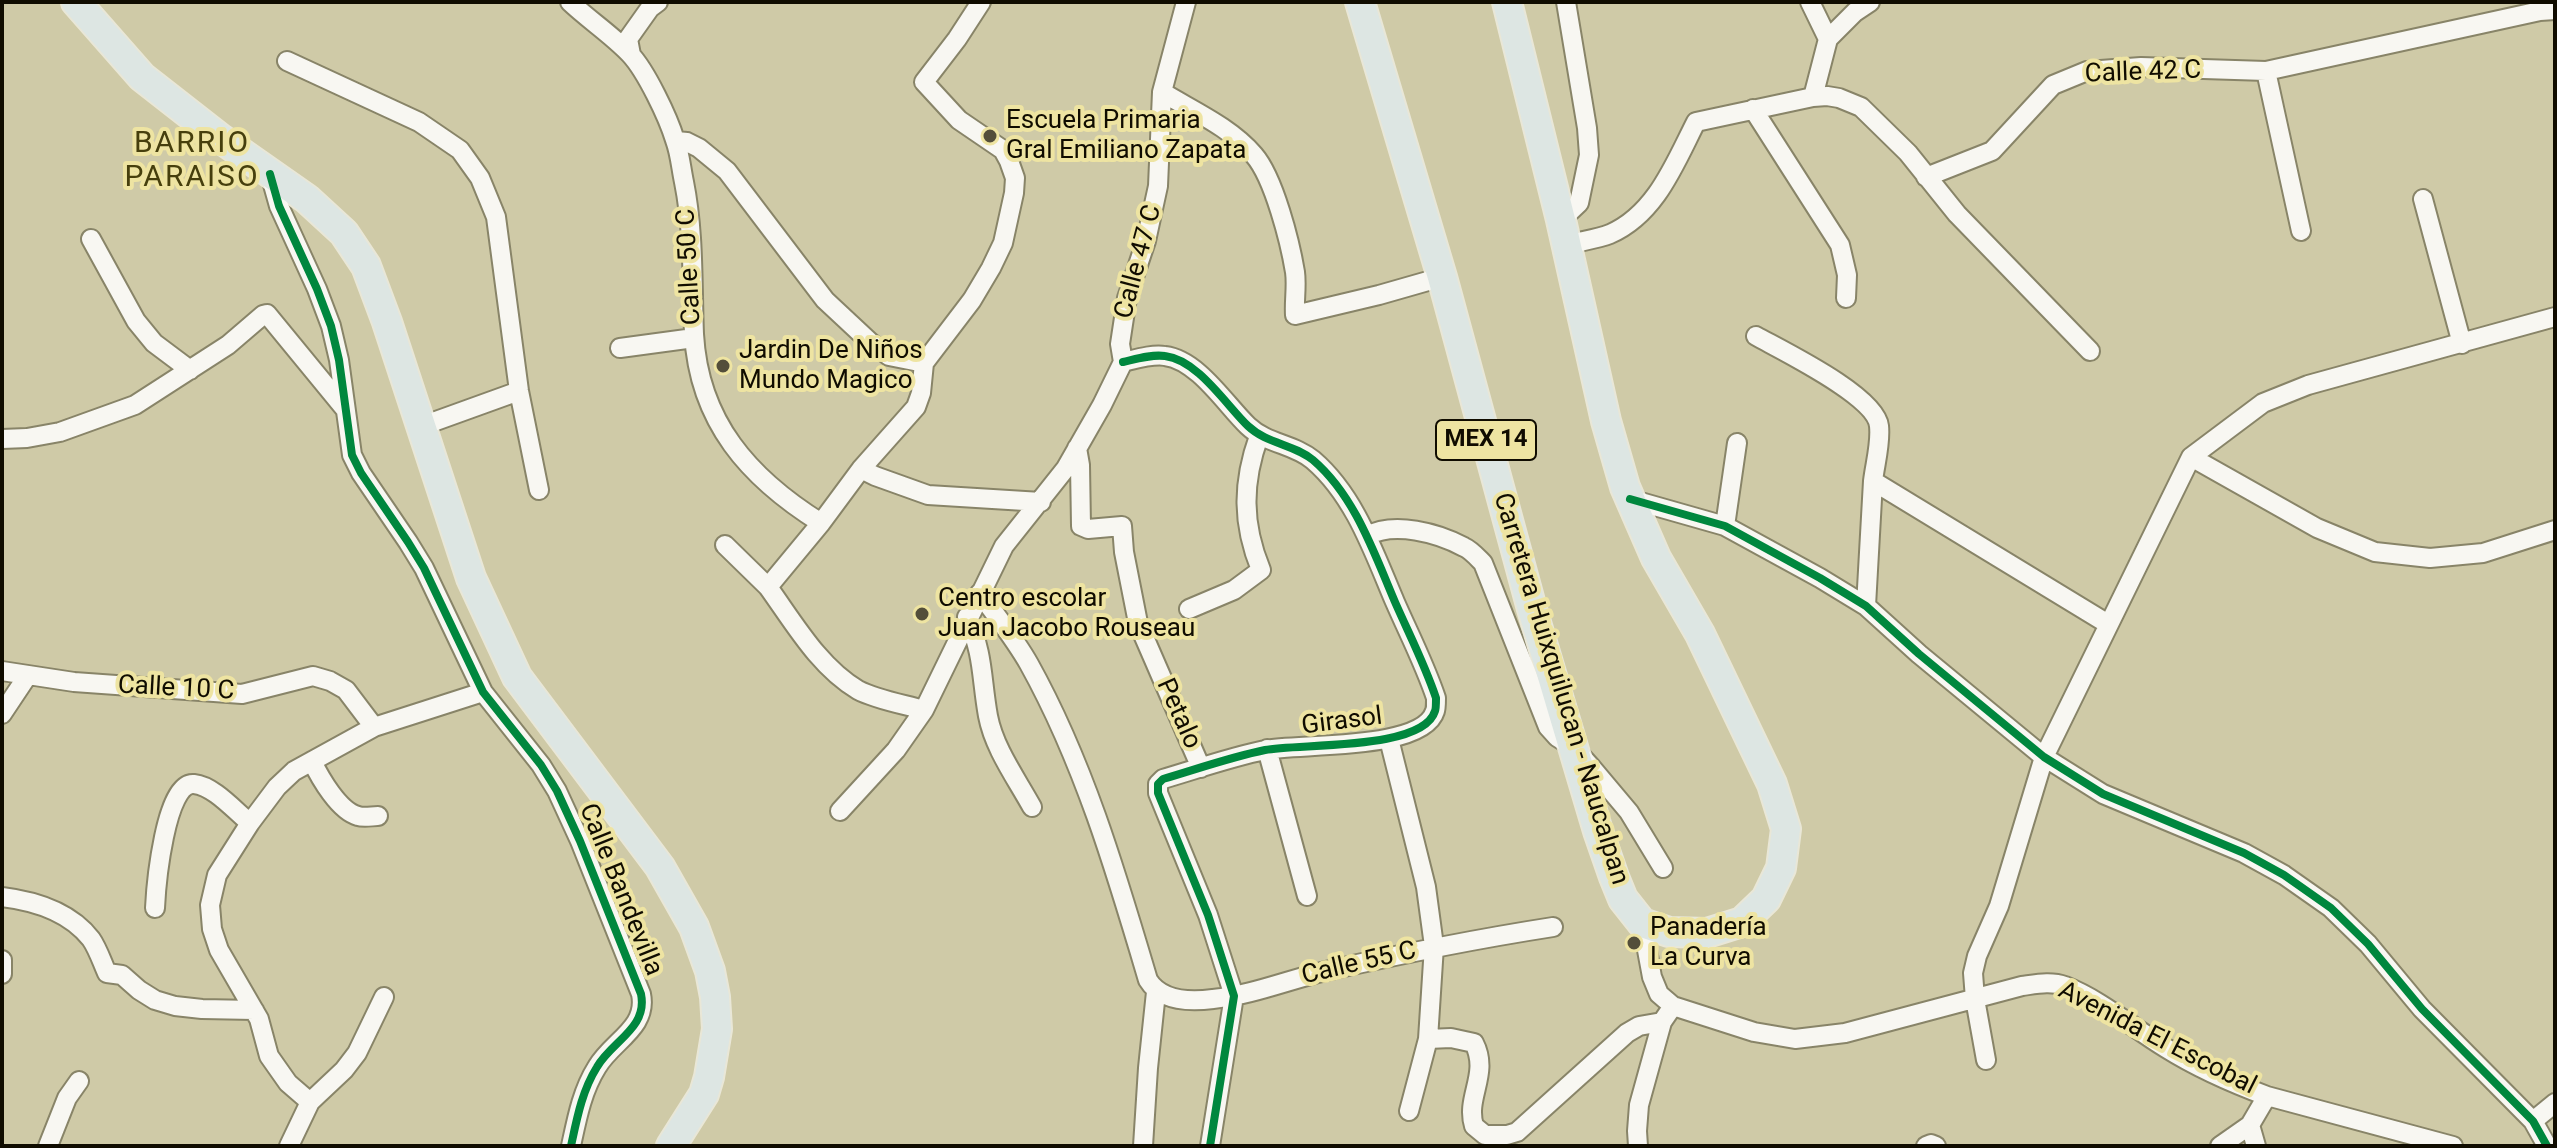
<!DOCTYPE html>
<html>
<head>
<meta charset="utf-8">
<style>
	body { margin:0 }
	#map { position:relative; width:2557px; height:1148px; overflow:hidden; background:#cfcaa7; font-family:Roboto,sans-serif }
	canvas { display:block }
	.frame { position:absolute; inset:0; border:4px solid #100c00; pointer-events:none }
</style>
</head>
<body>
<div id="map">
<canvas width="2557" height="1148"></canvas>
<div class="frame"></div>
</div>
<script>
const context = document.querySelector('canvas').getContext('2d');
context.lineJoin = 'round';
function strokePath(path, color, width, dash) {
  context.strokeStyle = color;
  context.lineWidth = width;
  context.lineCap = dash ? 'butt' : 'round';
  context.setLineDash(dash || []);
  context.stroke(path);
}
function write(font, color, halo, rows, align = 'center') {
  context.font = font + ' Roboto,sans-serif';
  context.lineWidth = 8;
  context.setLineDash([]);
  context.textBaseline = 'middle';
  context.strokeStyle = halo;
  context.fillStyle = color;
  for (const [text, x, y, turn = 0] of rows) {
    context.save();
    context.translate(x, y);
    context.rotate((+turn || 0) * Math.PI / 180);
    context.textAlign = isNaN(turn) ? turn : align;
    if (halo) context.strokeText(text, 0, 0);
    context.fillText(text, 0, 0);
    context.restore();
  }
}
const street = new Path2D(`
	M570,2c19,18 42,33 60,52 16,17 38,63 45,86 5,13 6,28 9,42 10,50 8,101 10,152 5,88 55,144 127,189
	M1810,2l18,37
	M631,55l-3,-16 22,-31 8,-6
	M287,61l132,61 41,28 20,28 16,39 23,174 20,99
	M2266,71l35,160
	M1162,92c31,19 68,35 92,63 20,23 36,87 41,117 2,14 -1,29 0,43l84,-20 63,-18
	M1813,97l15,-58 27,-27 15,-10
	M1753,109l87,136 7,30 -1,23
	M676,141l11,1 12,6 28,23 98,129 45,42 19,14 35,7
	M270,174l9,32 38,83 14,37 8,34 13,95 9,18 47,69 16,26 59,124 58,73 16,26 23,50 61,153c7,34 -29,47 -44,73 -15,24 -20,51 -26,79
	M1926,177l66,-26 61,-66 34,-14 54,-4 125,4 274,-60 15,-1
	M2423,199l39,145
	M1561,220l18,-17 10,-48 -2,-27 -21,-126
	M91,239l45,82 18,22 36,27
	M1567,245c14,-4 30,-6 43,-11 46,-20 65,-71 86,-112l117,-25 14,-1 12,2 22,9 47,46 49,61 133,137
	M1756,336c27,15 120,60 123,90 2,17 -4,38 -6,55
	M620,348l74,-10
	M1123,362c13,-3 29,-8 42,-6 33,4 61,49 83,70 19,18 46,18 65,34 42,36 61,93 82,142 14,32 30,63 41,96 0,2 0,11 -1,13 -12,40 -136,32 -170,39 -34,7 -68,19 -102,29l-5,5v9l50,122 26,81 -24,150
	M422,426l97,-35
	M2,439l25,-1 33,-6 75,-27 93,-60 35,-30 4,-1 78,95
	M1077,448l3,17 1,61 7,3 34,-3 2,26 14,71 63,145
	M2191,457l126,71 58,24 55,6 53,-5 72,-23
	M861,469l14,7 53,19 113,7
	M1630,499l95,27 95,52 46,28 53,48 125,103 59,37 141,59 40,22 47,33 37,36 54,65 111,112 14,25
	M1725,526l12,-83
	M1367,536c27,-15 71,-3 97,11 7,3 13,10 19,16l65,164 9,10 16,10 19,21 37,44 34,56
	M725,545l43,42 53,-64 40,-54 55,-62 5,-14 3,-30 48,-63 19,-32 12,-25 11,-50 1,-15 -6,-17 -6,-11 -44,-30 -35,-38 33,-43 24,-37
	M768,587c26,36 51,80 90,103 19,10 45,14 66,20
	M980,593c16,23 35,46 49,71 55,99 87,208 119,316 13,21 42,22 65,19 39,-4 75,-19 113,-28 75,-17 150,-32 227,-44
	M1866,606l7,-125 235,143
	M1189,609l45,-19 27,-20c-19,-46 -19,-87 -2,-134
	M967,617c17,38 14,60 21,99 6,32 28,62 44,91
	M2,671l72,11 168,12 71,-18 17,5 16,9 28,37
	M2,714l26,-39
	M1389,739l37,148 8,59 -6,93 -19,72
	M1267,749l40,147
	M312,761c8,17 27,50 46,55 6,2 14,0 20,0
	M840,811l56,-61 28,-40 80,-164 62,-78 36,-63 21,-43 -3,-18 7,-46 19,-57 12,-55 4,-94 24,-90
	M2,897c33,4 68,15 89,42 7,10 11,23 16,34l15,2 17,15 16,10 20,6 27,3 52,1
	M155,908c1,-21 10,-127 39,-124 20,2 41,27 56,39
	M2,960v14
	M1673,1006l81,26 41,7 50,-6 177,-47c15,-2 29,-5 43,0 36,14 68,42 101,62 32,20 66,35 101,48l186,50
	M1428,1039l23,-1 23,5c16,31 -9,54 0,83l11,9h22l10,-3 110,-99 12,-7 23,-4
	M1986,1060l-11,-61 -2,-26 4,-17 22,-50 45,-149 147,-300 72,-54 45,-18 247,-68
	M310,1102l-22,-19 -19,-27 -10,-37 -40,-69 -7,-21 -2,-24 7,-30 33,-52 27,-36 17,-16 80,-44 109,-35
	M2533,1121l22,-18
	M2250,1125l6,21
	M48,1146l19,-48 12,-17
	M289,1146l21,-44 34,-32 13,-17 27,-56
	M1143,1146l5,-78 8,-76
	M1638,1146l-1,-15 2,-26 23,-83 11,-16 -14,-12 -7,-17 -10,-54
	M1926,1146l5,-2 5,2
	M2220,1146l30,-21 17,-29`);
const primary = new Path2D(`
	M76,2l66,75 78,61 87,61 37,34 22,33 21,56 84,256 46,99 143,190 34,60 16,44 5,26 2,32 -8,48 -5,17 -33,52
	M1360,2l82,275 90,332 66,222 16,46 9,22 19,24 27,9 38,1 35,-11 24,-23 15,-31 5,-39 -14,-45 -72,-150 -44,-76 -31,-71 -19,-66 -45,-201 -54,-218`);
const cycleway = new Path2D(`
	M270,174l9,32 38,83 14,37 8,34 13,95 9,18 47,69 16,26 59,124 58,73 16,26 23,50 61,153c7,34 -29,47 -44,73 -15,24 -20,51 -26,79
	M1123,362c13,-3 29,-8 42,-6 33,4 61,49 83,70 19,18 46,18 65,34 42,36 61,93 82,142 14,32 30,63 41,96 0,2 0,11 -1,13 -12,40 -136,32 -170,39 -34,7 -68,19 -102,29l-5,5v9l50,122 26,81 -24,150
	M1630,499l95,27 95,52 46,28 53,48 125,103 59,37 141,59 40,22 47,33 37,36 54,65 111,112 14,25`);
const markers = [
	[990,136,8,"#534e3a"],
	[723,366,8,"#534e3a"],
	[922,614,8,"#534e3a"],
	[1634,943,8,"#534e3a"]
];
const shields = [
	[1486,440,100]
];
const shieldNames = [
	["MEX 14",1486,440]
];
const streetNames = [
	["Calle 42 C",2143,73,-2],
	["Calle 47 C",1139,262,-75],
	["Calle 50 C",690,267,-93],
	["Calle 10 C",176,689,3],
	["Carretera Huixquilucan - Naucalpan",1560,689,73],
	["Petalo",1178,714,66],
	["Girasol",1342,722,-7],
	["Calle Bandevilla",620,890,68],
	["Calle 55 C",1359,964,-13],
	["Avenida El Escobal",2157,1039,27]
];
const poiNames = [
	["Escuela Primaria",1006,121],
	["Gral Emiliano Zapata",1006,151],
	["Jardin De Niños",739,351],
	["Mundo Magico",739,381],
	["Centro escolar",938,599],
	["Juan Jacobo Rouseau",938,629],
	["Panadería",1650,928],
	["La Curva",1650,958]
];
const quarterNames = [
	["BARRIO",192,144],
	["PARAISO",192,178]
];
strokePath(street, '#888468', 22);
strokePath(primary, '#e9e7d7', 32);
strokePath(street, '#f8f7f2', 18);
strokePath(primary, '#dde6e3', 28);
strokePath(cycleway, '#00873e', 8);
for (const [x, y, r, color] of markers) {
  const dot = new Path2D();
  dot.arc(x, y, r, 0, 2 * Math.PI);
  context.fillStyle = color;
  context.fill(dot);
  strokePath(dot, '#eee4a2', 3);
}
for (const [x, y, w] of shields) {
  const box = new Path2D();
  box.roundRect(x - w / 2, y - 20, w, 40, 6);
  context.fillStyle = '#eee4a2';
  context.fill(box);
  strokePath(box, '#100c00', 2);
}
write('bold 24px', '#100c00', null, shieldNames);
write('26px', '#100c00', '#eee4a2', streetNames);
write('26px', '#100c00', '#eee4a2', poiNames, 'left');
context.letterSpacing = '2px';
write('30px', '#463f0d', '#eee4a2', quarterNames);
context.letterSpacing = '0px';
</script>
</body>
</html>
